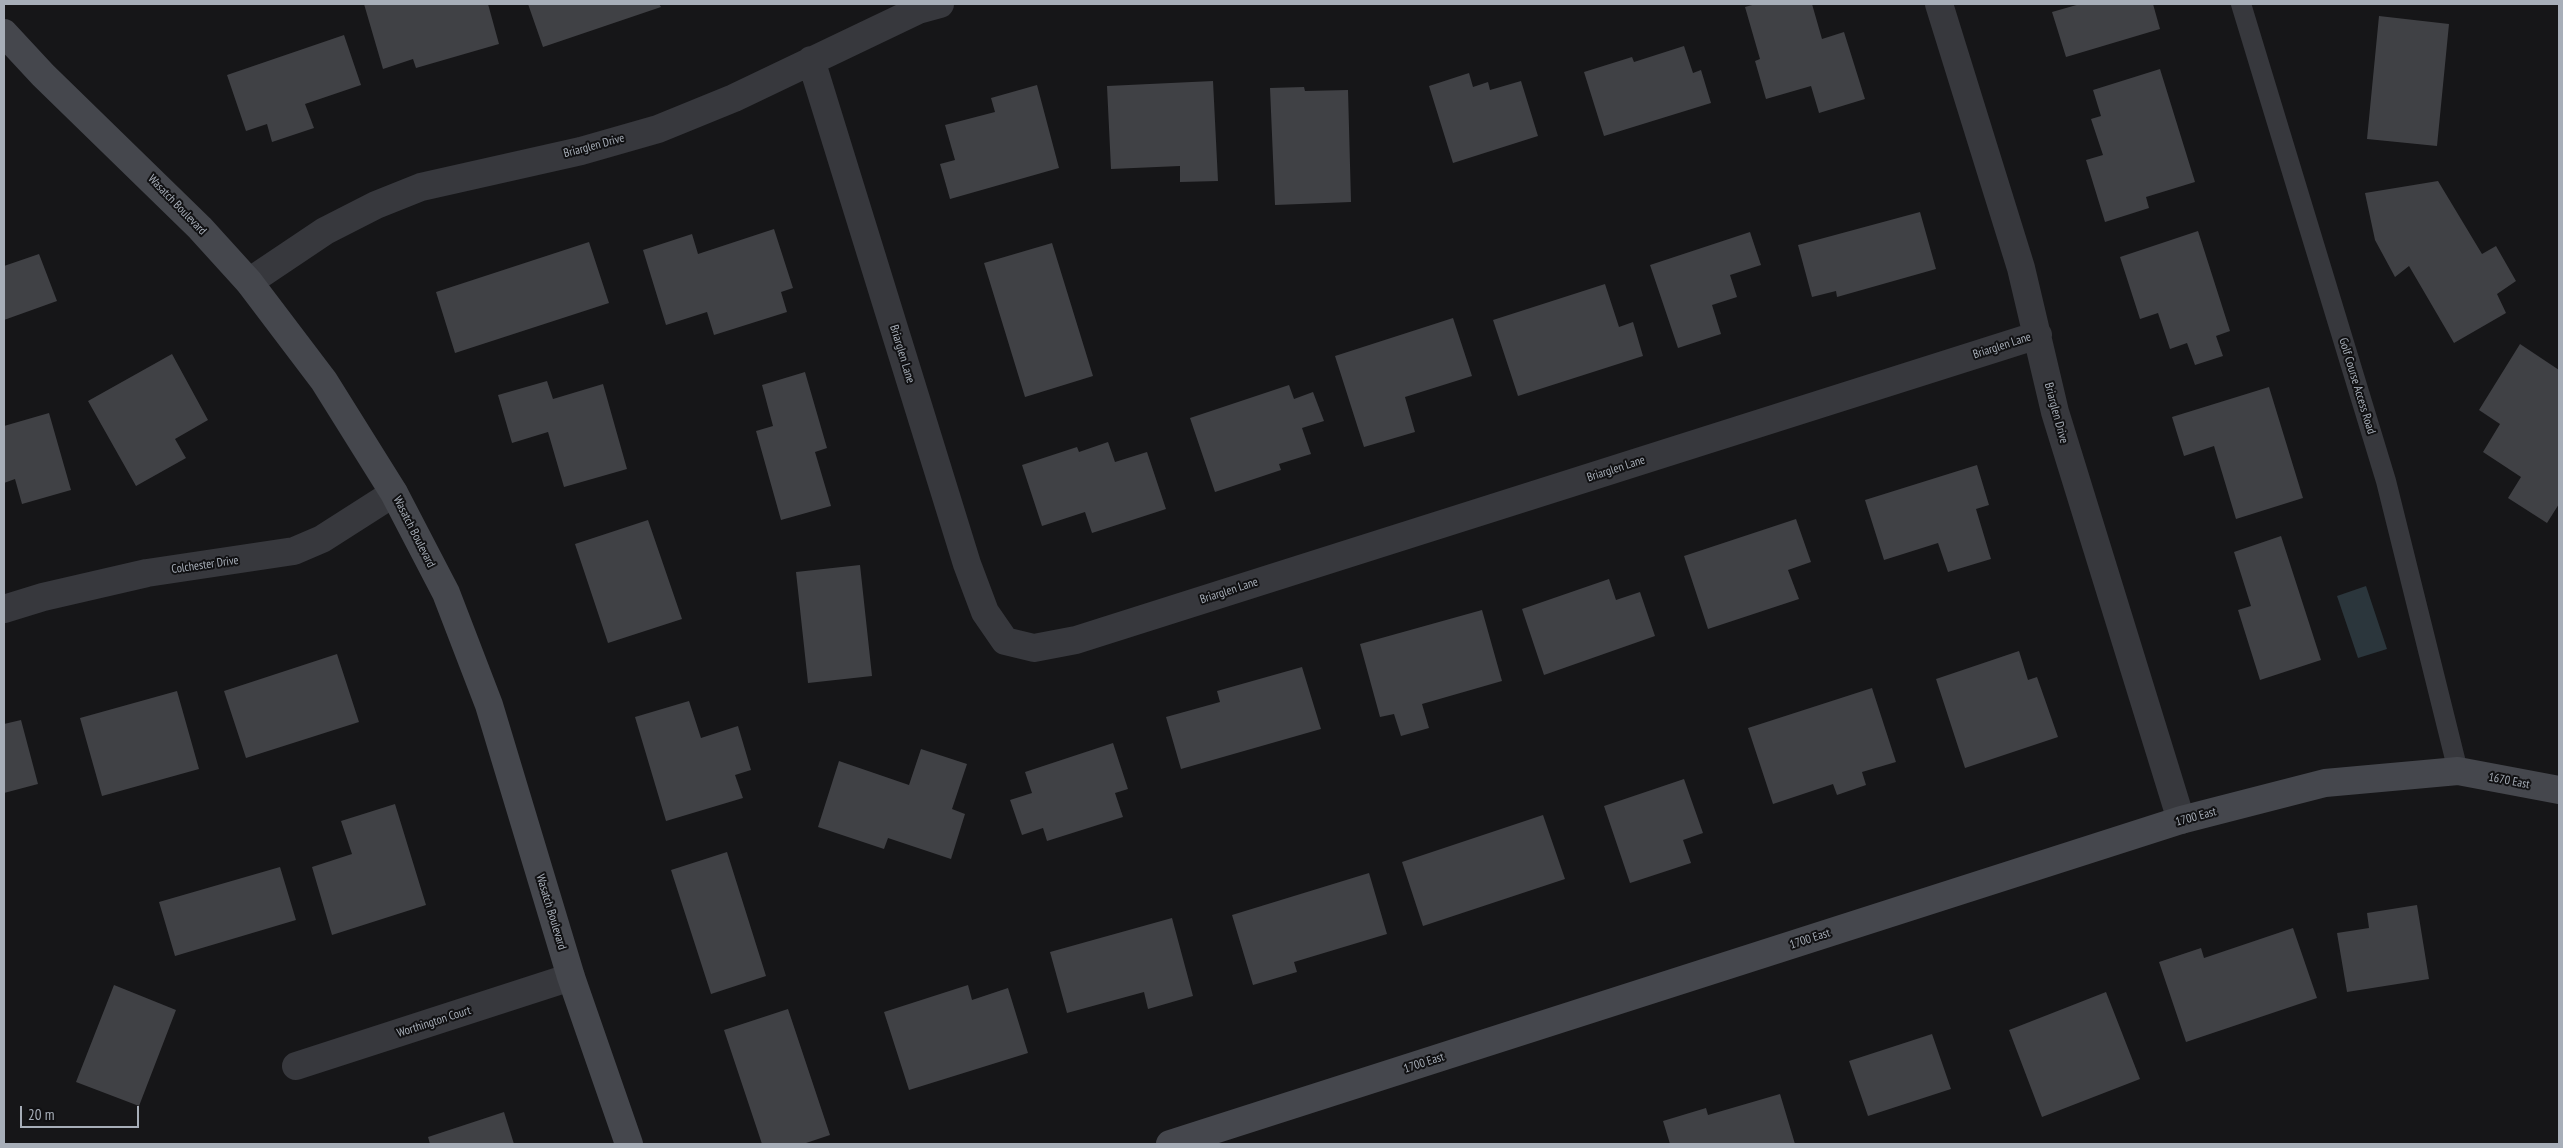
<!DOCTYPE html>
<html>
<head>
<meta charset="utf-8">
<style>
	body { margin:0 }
	#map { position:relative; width:2563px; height:1148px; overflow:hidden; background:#161618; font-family:"PT Sans Narrow",sans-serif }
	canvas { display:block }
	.frame { position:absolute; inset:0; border:5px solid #a7aeb8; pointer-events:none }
	.scale { position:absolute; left:20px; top:1106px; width:119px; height:22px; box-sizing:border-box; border:2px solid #a7aeb8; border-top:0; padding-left:6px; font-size:15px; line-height:18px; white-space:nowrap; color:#a7aeb8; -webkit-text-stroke:4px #111113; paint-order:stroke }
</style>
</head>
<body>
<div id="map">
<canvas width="2563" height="1148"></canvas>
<div class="frame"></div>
<div class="scale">20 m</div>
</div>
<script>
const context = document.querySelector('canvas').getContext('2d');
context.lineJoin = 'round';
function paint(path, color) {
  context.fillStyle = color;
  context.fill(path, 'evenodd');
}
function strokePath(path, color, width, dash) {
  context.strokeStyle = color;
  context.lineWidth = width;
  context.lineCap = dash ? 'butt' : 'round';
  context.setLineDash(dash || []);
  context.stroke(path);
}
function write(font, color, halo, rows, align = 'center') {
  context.font = font + ' "PT Sans Narrow",sans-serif';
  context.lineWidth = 4;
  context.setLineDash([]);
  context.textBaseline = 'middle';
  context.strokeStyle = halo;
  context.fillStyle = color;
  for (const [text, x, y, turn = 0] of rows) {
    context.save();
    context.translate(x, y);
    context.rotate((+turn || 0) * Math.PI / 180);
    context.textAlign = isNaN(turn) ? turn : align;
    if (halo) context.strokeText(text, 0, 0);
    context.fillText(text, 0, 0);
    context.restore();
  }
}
const water = new Path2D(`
	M2366,586l21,63 -29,9 -21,-62z`);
const building = new Path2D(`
	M364,4h124l11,40 -83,24 -3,-9 -30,10z
	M528,4h131l2,3 -118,40z
	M1756,4h56l10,35 22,-7 21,67 -46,14 -8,-27 -45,13 -11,-38 5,-2 -15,-52z
	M2080,4h73l7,25 -94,28 -14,-45z
	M2379,16l70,8 -12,122 -70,-7z
	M344,35l17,50 -56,19 9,24 -42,14 -5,-18 -21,7 -19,-56z
	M1684,46l9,27 8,-3 10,33 -107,33 -20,-64 48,-15 2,5z
	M2160,69l35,113 -49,15 3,11 -44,14 -19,-62 17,-5 -12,-36 10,-3 -8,-26z
	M1469,73l4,14 15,-5 2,8 31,-9 17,55 -85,27 -24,-77z
	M1213,81l5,100 -38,1v-16l-69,3 -4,-83z
	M1037,85l22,83 -109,31 -10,-35 15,-4 -10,-35 50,-13 -4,-14z
	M1304,87l1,4 43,-1 3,112 -76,3 -5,-117z
	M2438,181l44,73 14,-8 20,35 -19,13 9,19 -52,30 -45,-77 -14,11 -20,-37 -10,-47z
	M1920,212l16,57 -99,28 -1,-6 -24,6 -14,-52z
	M774,229l19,59 -12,4 6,20 -73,23 -7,-23 -41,13 -23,-75 49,-16 6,20z
	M2198,231l32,100 -14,5 7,20 -28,9 -8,-22 -17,6 -12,-36 -18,6 -20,-62z
	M1750,232l11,33 -31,10 7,22 -25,8 9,29 -43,14 -28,-83z
	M589,242l20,61 -154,50 -19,-61z
	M1052,243l41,133 -68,21 -41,-134z
	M39,254l18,47 -53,19v-54z
	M1605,284l14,43 14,-5 10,34 -125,40 -25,-76z
	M1453,318l19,58 -67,21 10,35 -51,15 -29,-91z
	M2520,344l39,26v134l-12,19 -39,-25 13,-21 -38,-25 17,-28 -21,-14z
	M172,354l36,66 -33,19 11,19 -50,28 -48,-85z
	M805,372l22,76 -12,4 16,54 -50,14 -25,-89 17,-5 -11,-41z
	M547,381l6,18 50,-15 24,85 -63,18 -16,-55 -36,11 -14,-48z
	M1289,385l5,14 19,-7 11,29 -22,7 9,26 -32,10 2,6 -66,22 -25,-74z
	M2269,387l34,111 -67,21 -22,-73 -30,10 -12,-39z
	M49,413l22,77 -49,14 -7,-25 -11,4v-57z
	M1108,442l7,20 32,-10 19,57 -74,24 -7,-21 -43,14 -20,-61 55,-18 2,5z
	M1977,465l12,40 -13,4 15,50 -43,13 -10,-29 -54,17 -19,-60z
	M1796,519l15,43 -23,8 11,29 -91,30 -24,-73z
	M648,520l34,99 -74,24 -33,-99z
	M2281,536l40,124 -61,20 -22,-70 13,-4 -17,-54z
	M860,565l12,111 -64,7 -12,-111z
	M1609,579l7,21 24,-8 15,44 -111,39 -22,-66z
	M1482,610l20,71 -80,23 7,24 -28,8 -7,-22 -14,3 -20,-73z
	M2019,651l9,29 9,-3 21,60 -93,31 -29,-89z
	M337,654l22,68 -113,36 -22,-67z
	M1302,667l19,62 -140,40 -15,-52 54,-15 -3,-11z
	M1872,688l24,74 -34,10 4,13 -29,10 -4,-11 -60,20 -25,-76z
	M177,691l22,78 -97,27 -22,-78z
	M689,701l12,37 37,-12 13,44 -16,5 8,23 -77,23 -31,-104z
	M21,720l17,64 -34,9v-69z
	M1113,743l15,46 -13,4 8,24 -76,24 -4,-13 -21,7 -12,-35 22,-7 -7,-21z
	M921,749l46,15 -15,45 13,5 -14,45 -63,-21 -4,11 -66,-22 21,-66 70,24z
	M1684,779l19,54 -20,7 8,23 -61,20 -26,-77z
	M395,804l31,101 -94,30 -20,-68 40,-13 -11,-33z
	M1543,815l22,64 -142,47 -21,-64z
	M727,852l39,124 -55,18 -40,-124z
	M280,867l16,53 -121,36 -16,-54z
	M1369,873l18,61 -93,28 3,10 -44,13 -21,-70z
	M2417,905l12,74 -82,13 -10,-59 32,-5 -2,-15z
	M1172,918l21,78 -45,13 -4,-17 -77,21 -17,-61z
	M2293,928l24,70 -131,44 -27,-80 42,-14 3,10z
	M114,985l62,25 -37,96 -63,-24z
	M968,985l4,15 36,-12 20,65 -119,37 -25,-78z
	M2106,992l34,87 -98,38 -33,-87z
	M788,1009l42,126 -27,9h-41l-38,-114z
	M1932,1034l19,55 -83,27 -19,-55z
	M1780,1094l15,50h-125l-7,-23 43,-13 2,7z
	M504,1112l10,32h-84l-2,-7z`);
const service = new Path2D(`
	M2241,4l145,477 72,290`);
const minor = new Path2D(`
	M1939,4l82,264 34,144 126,408
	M811,60l156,504 18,48 20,29 29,7 42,-8 962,-305
	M249,282l76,-51 51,-26 45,-18 160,-36 77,-22 76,-31 184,-88 22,-6
	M4,609l39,-12 104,-24 147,-22 28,-12 72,-46
	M296,1066l275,-89`);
const secondary = new Path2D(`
	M4,33l39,42 157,153 49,54 75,99 70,112 52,100 43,112 82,272 58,167
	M1170,1144l1011,-324 144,-37 133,-12 101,19`);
const streetNames = [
	["Briarglen Drive",594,146,-15],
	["Wasatch Boulevard",177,205,46],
	["Briarglen Lane",2002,346,-18],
	["Briarglen Lane",902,354,73],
	["Golf Course Access Road",2357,386,73],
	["Briarglen Drive",2056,413,75],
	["Briarglen Lane",1616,469,-18],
	["Wasatch Boulevard",414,532,63],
	["Colchester Drive",205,565,-8],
	["Briarglen Lane",1229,591,-18],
	["1670 East",2509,781,11],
	["1700 East",2196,817,-15],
	["Wasatch Boulevard",551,912,73],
	["1700 East",1810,939,-18],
	["Worthington Court",434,1022,-18],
	["1700 East",1424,1063,-18]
];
paint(water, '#2b363c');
paint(building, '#404145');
strokePath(service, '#37383d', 20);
strokePath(minor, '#37383d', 28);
strokePath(secondary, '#45474d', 28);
write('12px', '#a7aeb8', '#111113', streetNames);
</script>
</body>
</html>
